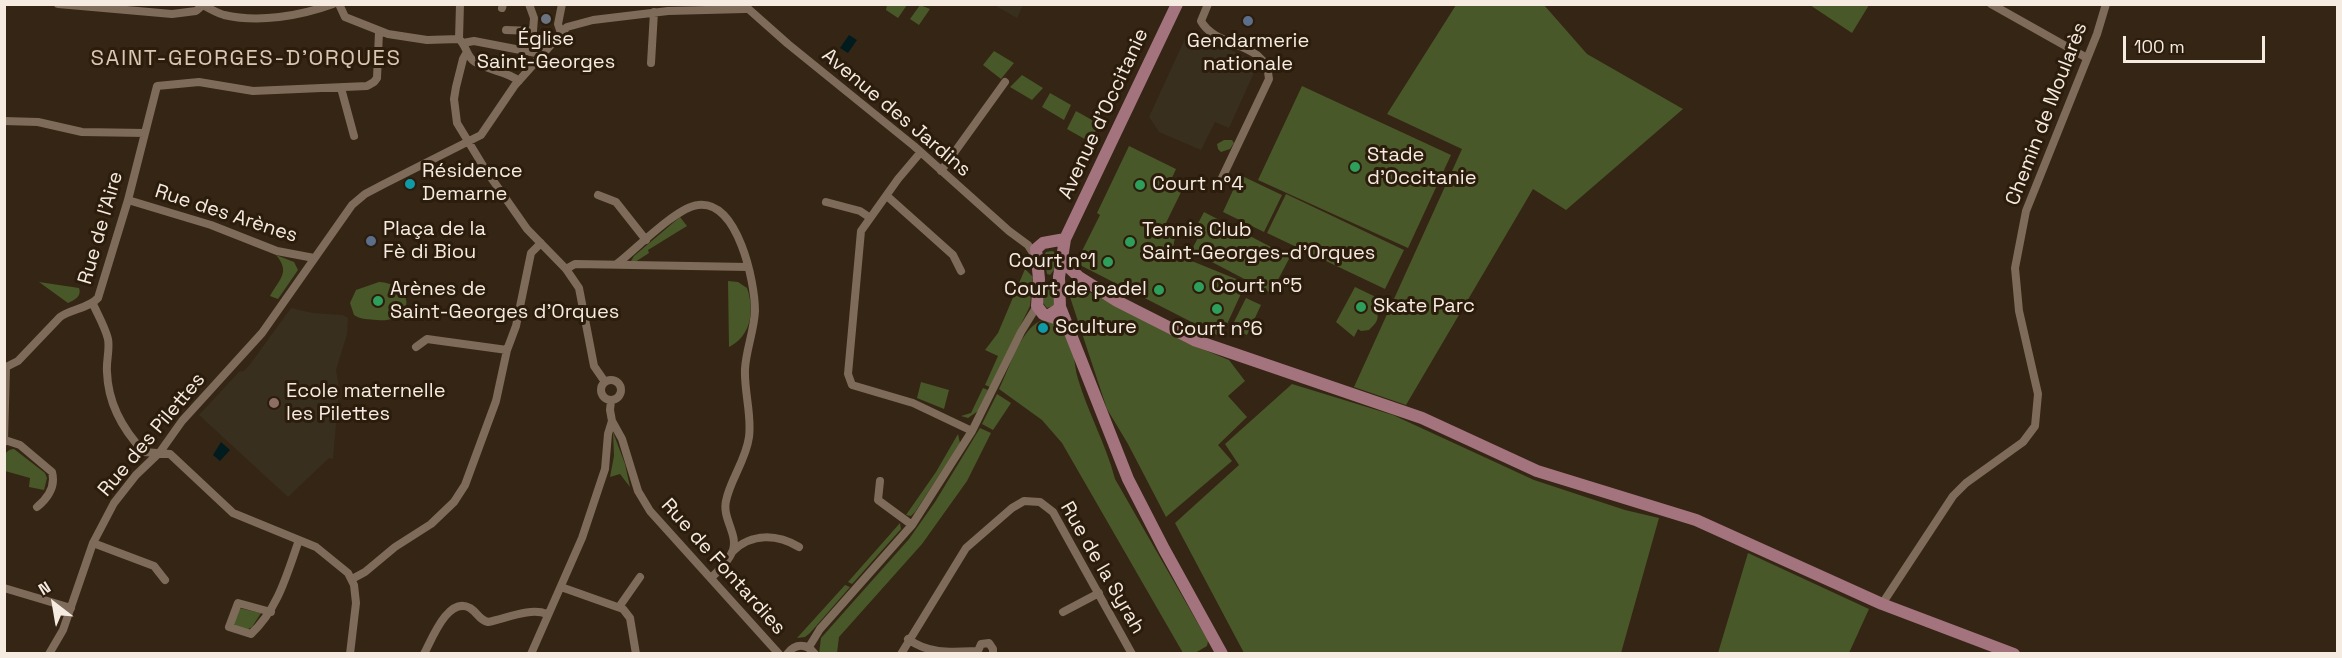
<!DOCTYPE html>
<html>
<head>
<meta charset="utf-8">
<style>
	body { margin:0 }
	#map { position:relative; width:2342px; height:658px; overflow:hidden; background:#352515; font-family:"Space Grotesk",sans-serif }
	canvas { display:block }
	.frame { position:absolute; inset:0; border:6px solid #f5ebe1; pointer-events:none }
	.north { position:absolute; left:24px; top:574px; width:60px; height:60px; -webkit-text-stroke:4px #2b1c0c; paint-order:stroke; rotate:329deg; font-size:16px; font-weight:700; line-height:24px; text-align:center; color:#f5ebe1 }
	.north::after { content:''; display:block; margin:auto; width:21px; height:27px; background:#f5ebe1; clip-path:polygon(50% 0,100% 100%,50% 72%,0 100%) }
	.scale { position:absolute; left:2123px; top:36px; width:142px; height:27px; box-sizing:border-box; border:3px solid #f5ebe1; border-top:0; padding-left:8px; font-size:18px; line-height:21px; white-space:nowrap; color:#f5ebe1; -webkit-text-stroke:4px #2b1c0c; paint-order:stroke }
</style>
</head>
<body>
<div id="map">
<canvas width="2342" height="658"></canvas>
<div class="frame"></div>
<div class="north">N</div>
<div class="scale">100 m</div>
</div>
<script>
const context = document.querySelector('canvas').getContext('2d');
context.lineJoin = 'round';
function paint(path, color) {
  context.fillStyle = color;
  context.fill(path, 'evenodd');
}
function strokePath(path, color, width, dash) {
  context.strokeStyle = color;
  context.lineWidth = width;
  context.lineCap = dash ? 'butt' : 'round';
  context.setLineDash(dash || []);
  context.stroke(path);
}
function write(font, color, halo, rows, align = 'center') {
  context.font = font + ' "Space Grotesk",sans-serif';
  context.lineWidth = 6;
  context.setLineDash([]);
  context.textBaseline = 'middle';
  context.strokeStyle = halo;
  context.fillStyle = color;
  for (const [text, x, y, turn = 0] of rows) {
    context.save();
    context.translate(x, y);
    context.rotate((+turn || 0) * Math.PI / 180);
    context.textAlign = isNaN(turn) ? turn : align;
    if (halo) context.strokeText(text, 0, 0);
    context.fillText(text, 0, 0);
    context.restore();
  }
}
const education = new Path2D(`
	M994,5h29l-6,13z
	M1189,30l50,24 18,12 -28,62 -14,-6 -14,28 -42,-18 -10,-15z
	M291,308l22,5 30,2 5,3 -1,16 -11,36 3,18 -6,71 -4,-1 -41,39 -89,-82 40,-43 5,-1 7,-8z`);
const green = new Path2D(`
	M887,5v-1l20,1 -9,13 -12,-8z
	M920,5l10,4 -11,16 -9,-6z
	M1456,5h88l43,49 96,55 -117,101 -33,-21 -127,216 -52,-18 108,-238 -75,-35z
	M1810,5h59l-17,28z
	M994,51l20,12 -13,16 -18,-14z
	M1022,75l21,13 -11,12 -22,-13z
	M1302,86l149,69 -43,93 -150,-68z
	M1050,93l21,12 -7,15 -22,-13z
	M1076,111l23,13 -9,18 -23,-13z
	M1224,140h8l2,3 -4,6 -9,3 -3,-3 -1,-5z
	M1129,146l47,23 -5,11 13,6 -19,39 11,7 -4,21 74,30 -25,54 -145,-74 24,-48 -3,-2z
	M1240,175l42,20 -18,37 -41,-20z
	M1286,194l118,56 -19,39 -118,-56z
	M1204,212l86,45 -19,36 -80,-42 9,-17 -6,-3z
	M680,217l7,9 -39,24 1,3 -17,11 -1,-3 3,-5z
	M1052,251l5,2 -3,17 -4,5 -3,-1 -3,-18 2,-4z
	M276,255l18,7 4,8 -20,29 -8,-3c11,-19 20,-24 6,-41z
	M1025,269l8,8 -3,29 -40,81 -5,-2 13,-29 -13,-6 13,-17z
	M728,281l10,1 9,6c8,23 4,48 -18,59z
	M39,282l40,6c3,8 -4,12 -11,15z
	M379,282c37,2 37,42 -2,38 -8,-1 -16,0 -23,-5l-4,-12 6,-13z
	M1047,284h4l4,12 -1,10 -7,2 -4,-5z
	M1074,284l111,58 44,18 16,21 -17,15 19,21 -29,28 14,16 -66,56 -38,-73 -21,-35 -39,-118z
	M1355,287l27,13 -6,11c5,8 -2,14 -7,19l-8,1 -3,-2 -4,8 -18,-15z
	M1246,298l15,7 -14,30 -16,-7z
	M1044,320c10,2 17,6 22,15 10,14 7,28 12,44 10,34 28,65 37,100l93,162 -1,5 -12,7h-12l-121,-210 -20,-23 -43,-31c10,-19 23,-65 45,-69z
	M921,382l28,8 -5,19 -27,-11z
	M1292,384l101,31 141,65 91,30 34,8 -38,135h-377l-69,-130 64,-58 -14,-21z
	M983,388l5,2 -10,21 -10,7 -7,-2 10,-3z
	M997,394l14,9 -18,27 -11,-6z
	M980,428l11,5 -24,48 -45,63 -83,93 -2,16 -18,1 2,-16 88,-99 26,-37z
	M613,432l12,32 5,23 -10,-13 -10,3 4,-21z
	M958,434l2,9 -45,69 -4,4 -5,-1 30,-43z
	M14,449l31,24 2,5 -3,12 -15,-3 1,-9 -25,-7c-1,-10 -3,-21 9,-22z
	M900,523l1,6 -47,53 -2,2 -4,-2z
	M1748,553l121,56 -20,44h-131z
	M845,585l5,2 -40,46 -5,4 -8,1z
	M239,608l22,5 -9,14 -7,4 -10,-4 -2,-6z`);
const water = new Path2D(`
	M849,35l8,5 -9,13 -8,-5z
	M221,442l9,8 -10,11 -7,-6z`);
const street = new Path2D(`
	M58,4l114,10 24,-3 7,-6
	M339,4l6,13 43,17 39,6 32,-1
	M460,4l-1,35c8,7 7,18 16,23 14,9 32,9 44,19
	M1208,4l-7,17c15,28 66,19 68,58l-48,101
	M1991,4l96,54
	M203,5c7,4 14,8 21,10 35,8 76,1 109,-11
	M744,5l44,39 126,102 95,85 19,14 7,11
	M502,8l1,-4
	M506,30l27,1 1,-13 -5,-14
	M561,33l-3,-9 4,-20
	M463,43l11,-2 62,12 7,4
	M467,52l-4,7 -7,28 -2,12 3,24 28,46 42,60 39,40 13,19 15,78 11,16
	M651,63l3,-51
	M341,88l13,48
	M4,121l34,1 44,10 63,1
	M920,153l-22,26 -37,52 -13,143 4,11 61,18 59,28
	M941,171l64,-89
	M598,195l18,7 30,38
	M887,196l66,59 8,16
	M128,200l83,25 66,26 37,7
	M826,202l34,9 9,6
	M618,263c18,-14 59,-56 80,-58 40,-5 57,77 57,106 -1,20 -9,39 -10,58 -1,23 7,46 4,68 -3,23 -19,43 -23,64 -4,17 12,33 7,49 -4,11 -14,20 -22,28
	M566,269l9,-5 173,3
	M93,304c5,11 12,23 15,35 2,11 -2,22 -1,33 1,31 16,58 37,80l26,2 63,59 83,34 32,26 6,12 2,18 -6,51
	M416,347l11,-8 80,11
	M4,368l14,-7 42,-44c12,-8 29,-9 38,-19l30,-98 29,-114 42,-4 54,9 114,-5 7,-4 3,-4 2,-46
	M601 390a10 10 0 1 1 20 0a10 10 0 1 1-20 0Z
	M611,401l-1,9 2,11 10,18 16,52 12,20 129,143
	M5,440l15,5 32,27c4,15 -4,26 -15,35
	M4,442l2,-74
	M880,481l-2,19 34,25
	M93,543l61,23 11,14
	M733,551c19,-18 44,-17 66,-4
	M352,579l13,-7 30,-25 36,-23 23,-22 11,-17 31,-84 11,-51 9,-24 15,-73 10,-10
	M561,587l62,22 7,9 6,36
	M4,588l67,20
	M1882,604l71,-108 13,-13 57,-41 12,-16 3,-32 -19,-83 -4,-43 11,-57 71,-177 9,-30
	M619,607l21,-30
	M271,612l-33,-9 -9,24 22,7c27,-25 36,-60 48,-94
	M1063,612l36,-19
	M908,639c22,16 45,13 70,12
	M809,647l11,-18 92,-104 60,-94 49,-99 16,-26
	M978,651l3,-7 8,-1 4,6v5
	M49,654l14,-24 30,-87 21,-40 22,-28 24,-23 22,-31 80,-88 90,-128 13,-11 19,-10 97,-49 34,-50 52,-58 26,-7 75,-9 77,-2
	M424,654c8,-15 24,-58 46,-46 8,5 9,12 18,14 17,-3 42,-15 59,-8
	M531,654l51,-116 23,-69 3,-35 4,-13
	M787,654c8,-11 20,-11 28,0
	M901,654l65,-106 46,-40 12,-7 16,1 13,10 79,142`);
const secondary = new Path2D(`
	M1062,261l17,16 38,24 77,39 228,78 115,53 159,49 186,84 132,50
	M1060,307l68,172 36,70 58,105
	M1049,315l8,-5 3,-3 -1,-30 6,-38 112,-235
	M1055,318l-12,-4 -6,-8 2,-27 -3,-30 7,-6 22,-4`);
const markers = [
	[546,19,6,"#6b7280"],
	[1248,21,6,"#5c6f8a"],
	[1355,167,6,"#2e9e5b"],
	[410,184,6,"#0f9aa8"],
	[1140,185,6,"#2e9e5b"],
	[371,241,6,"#5c6f8a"],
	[1130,242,6,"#2e9e5b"],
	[1108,262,6,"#2e9e5b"],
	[1199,287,6,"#2e9e5b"],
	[1159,290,6,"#2e9e5b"],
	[378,301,6,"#2e9e5b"],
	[1361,307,6,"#2e9e5b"],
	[1217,309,6,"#2e9e5b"],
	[1043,328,6,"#0f9aa8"],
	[274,403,6,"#8d6e63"]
];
const poiNames = [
	["Église",546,40,"center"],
	["Saint-Georges",546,63,"center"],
	["Gendarmerie",1248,42,"center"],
	["nationale",1248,65,"center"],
	["Stade",1367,156],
	["d'Occitanie",1367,179],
	["Résidence",422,172],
	["Demarne",422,195],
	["Court n°4",1152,185],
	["Plaça de la",383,230],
	["Fè di Biou",383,253],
	["Tennis Club",1142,231],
	["Saint-Georges-d'Orques",1142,254],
	["Court n°1",1096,262,"right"],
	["Court n°5",1211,287],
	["Arènes de",390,290],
	["Saint-Georges d'Orques",390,313],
	["Court de padel",1147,290,"right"],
	["Skate Parc",1373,307],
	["Sculture",1055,328],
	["Court n°6",1217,330,"center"],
	["Ecole maternelle",286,392],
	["les Pilettes",286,415]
];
const streetNames = [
	["Avenue des Jardins",896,113,40],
	["Avenue d'Occitanie",1104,114,-65],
	["Chemin de Moularès",2047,114,-69],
	["Rue des Arènes",226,214,18],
	["Rue de l'Aire",101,228,-74],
	["Rue des Pilettes",152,435,-50],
	["Rue de Fontardies",723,567,48],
	["Rue de la Syrah",1102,568,60]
];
const quarterNames = [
	["SAINT-GEORGES-D'ORQUES",246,59]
];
paint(education, '#382f1f');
paint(green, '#495828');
paint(water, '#001c1f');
strokePath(street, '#7e6b59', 8);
strokePath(secondary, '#a4747e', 12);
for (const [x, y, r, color] of markers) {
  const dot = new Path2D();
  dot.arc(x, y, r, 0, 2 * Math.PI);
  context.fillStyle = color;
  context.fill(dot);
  strokePath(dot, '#2b1c0c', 2);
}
write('20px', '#f5ebe1', '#2b1c0c', poiNames, 'left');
write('20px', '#f5ebe1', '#2b1c0c', streetNames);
context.letterSpacing = '1.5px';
write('22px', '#dac6b2', '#2b1c0c', quarterNames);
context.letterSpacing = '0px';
</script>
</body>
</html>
